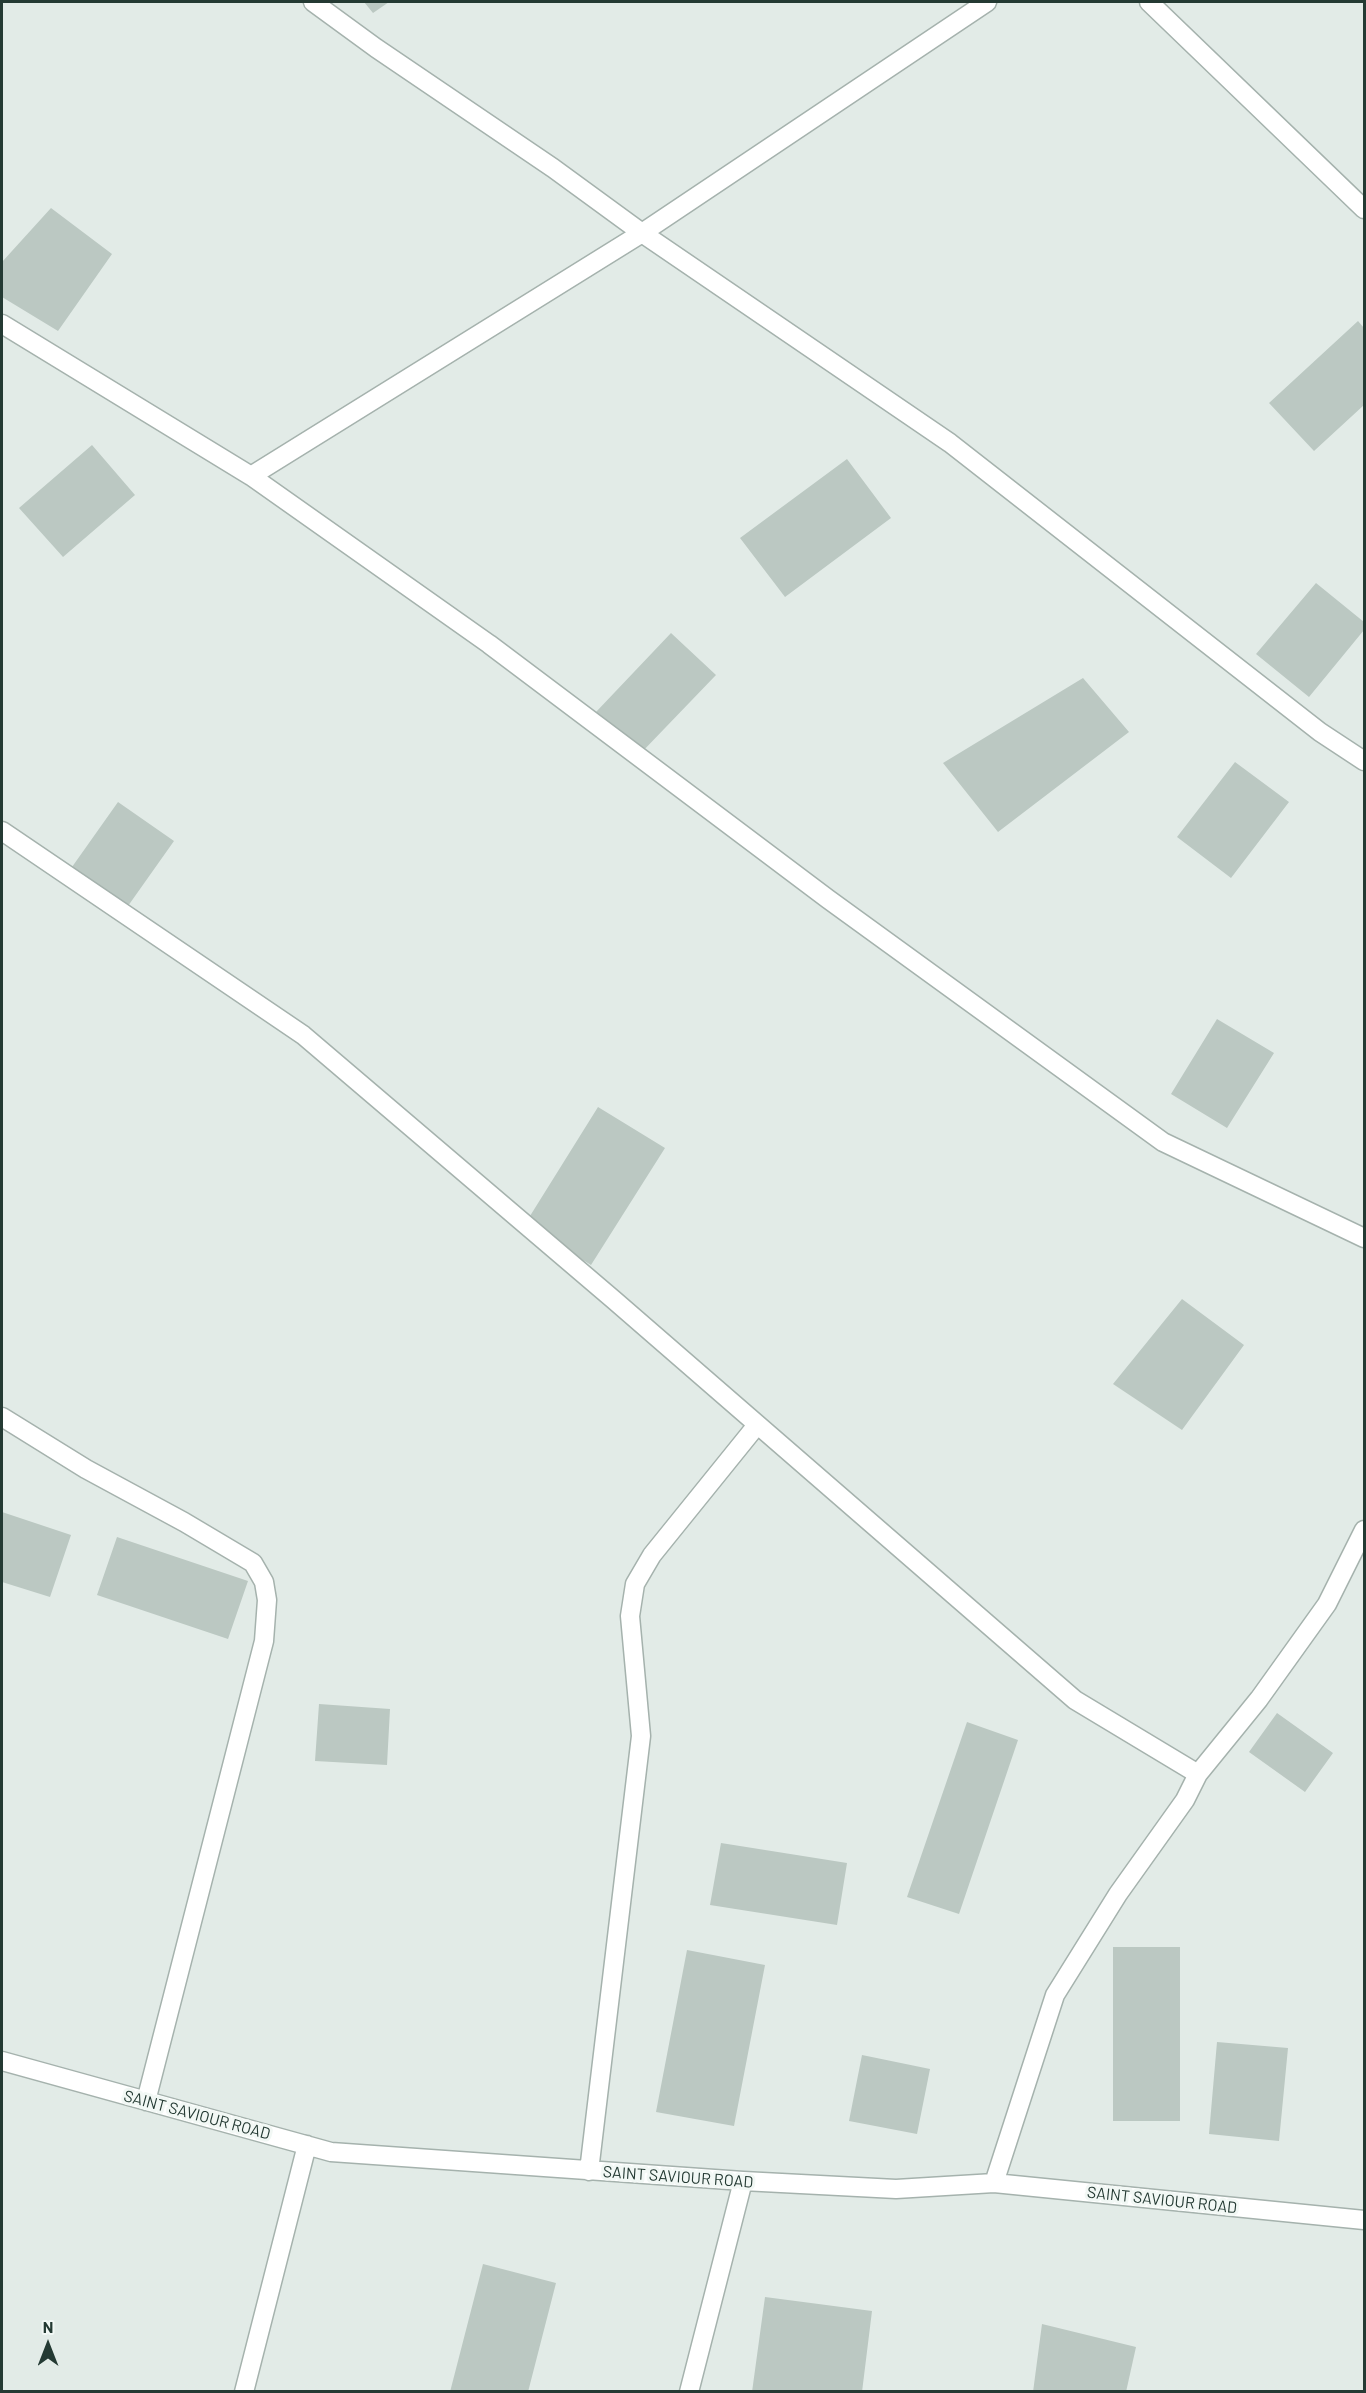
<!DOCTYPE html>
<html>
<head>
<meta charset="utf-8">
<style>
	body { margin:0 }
	#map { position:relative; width:1366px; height:2393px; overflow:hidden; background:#e2ebe7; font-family:Barlow,sans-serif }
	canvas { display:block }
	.frame { position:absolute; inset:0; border:3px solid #243a33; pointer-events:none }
	.north { position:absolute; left:18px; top:2315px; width:60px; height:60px; -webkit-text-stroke:4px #f2f8f5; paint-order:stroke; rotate:0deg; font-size:16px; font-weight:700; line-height:24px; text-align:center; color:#243a33 }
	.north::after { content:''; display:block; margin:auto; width:21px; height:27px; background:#243a33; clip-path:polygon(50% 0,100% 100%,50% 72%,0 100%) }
</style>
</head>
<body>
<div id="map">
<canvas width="1366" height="2393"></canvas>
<div class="frame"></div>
<div class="north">N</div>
</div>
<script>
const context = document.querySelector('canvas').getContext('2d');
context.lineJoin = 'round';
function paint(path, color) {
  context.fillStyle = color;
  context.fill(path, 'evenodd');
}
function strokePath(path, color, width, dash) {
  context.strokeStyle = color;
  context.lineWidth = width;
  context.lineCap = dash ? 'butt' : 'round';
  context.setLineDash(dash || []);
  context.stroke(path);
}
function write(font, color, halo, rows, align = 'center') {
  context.font = font + ' Barlow,sans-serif';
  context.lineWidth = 6;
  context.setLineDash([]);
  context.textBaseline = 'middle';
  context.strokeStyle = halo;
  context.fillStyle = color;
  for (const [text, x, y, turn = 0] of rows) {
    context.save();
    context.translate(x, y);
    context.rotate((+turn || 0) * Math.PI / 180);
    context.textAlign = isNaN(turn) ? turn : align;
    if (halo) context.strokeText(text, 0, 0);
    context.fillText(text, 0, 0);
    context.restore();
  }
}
const building = new Path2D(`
	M364,2h25l-16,11z
	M51,208l61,46 -54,77 -56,-34v-35z
	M1358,321l6,7v77l-50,46 -45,-48z
	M92,445l43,50 -72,62 -44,-49z
	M847,459l44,59 -106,79 -45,-59z
	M1316,583l48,39v8l-55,67 -53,-43z
	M671,633l45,42 -76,79 -44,-42z
	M1083,678l46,54 -131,100 -55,-69z
	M1235,762l54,40 -58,76 -54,-41z
	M118,802l56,39 -46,65 -56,-39z
	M1217,1019l57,34 -47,75 -56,-34z
	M598,1107l67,41 -74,117 -66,-41z
	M1182,1299l62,46 -62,85 -69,-46z
	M2,1512l69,23 -21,62 -48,-15z
	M117,1537l131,44 -20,58 -131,-44z
	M319,1704l71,5 -3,56 -72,-4z
	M1277,1713l56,40 -28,39 -56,-40z
	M967,1722l51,18 -59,174 -52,-17z
	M721,1843l126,20 -10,62 -127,-20z
	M1113,1947h67v174h-67z
	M687,1950l78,15 -31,161 -78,-14z
	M1217,2042l71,6 -9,93 -70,-7z
	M862,2055l68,14 -13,65 -68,-13z
	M483,2264l73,19 -28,109h-78z
	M765,2297l107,14 -10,81h-110z
	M1042,2324l94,23 -10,45h-93z`);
const minor = new Path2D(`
	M313,2l63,46 177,120 89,65 308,210 370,289 44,29
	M1149,2l215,207
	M2,324l249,152 238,168 339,255 335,243 201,96
	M251,476l391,-243 345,-231
	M2,831l301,204 311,265 461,400 123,74 -13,26 -67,94 -63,101 -61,188
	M2,1417l84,52 98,53 69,41 11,19 3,18 -3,41 -118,460
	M1198,1774l61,-75 68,-95 37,-74
	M2,2061l329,91 412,29 153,8 98,-6 370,37
	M589,2171l52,-435 -11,-120 5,-32 17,-29 105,-130
	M244,2392l63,-247
	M689,2392l54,-211`);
const streetNames = [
	["SAINT SAVIOUR ROAD",197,2115,15],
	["SAINT SAVIOUR ROAD",678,2177,4],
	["SAINT SAVIOUR ROAD",1162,2200,6]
];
paint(building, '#bbc8c2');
strokePath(minor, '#a5b2ad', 21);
strokePath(minor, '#fff', 18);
write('16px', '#243a33', '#f2f8f5', streetNames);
</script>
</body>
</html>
